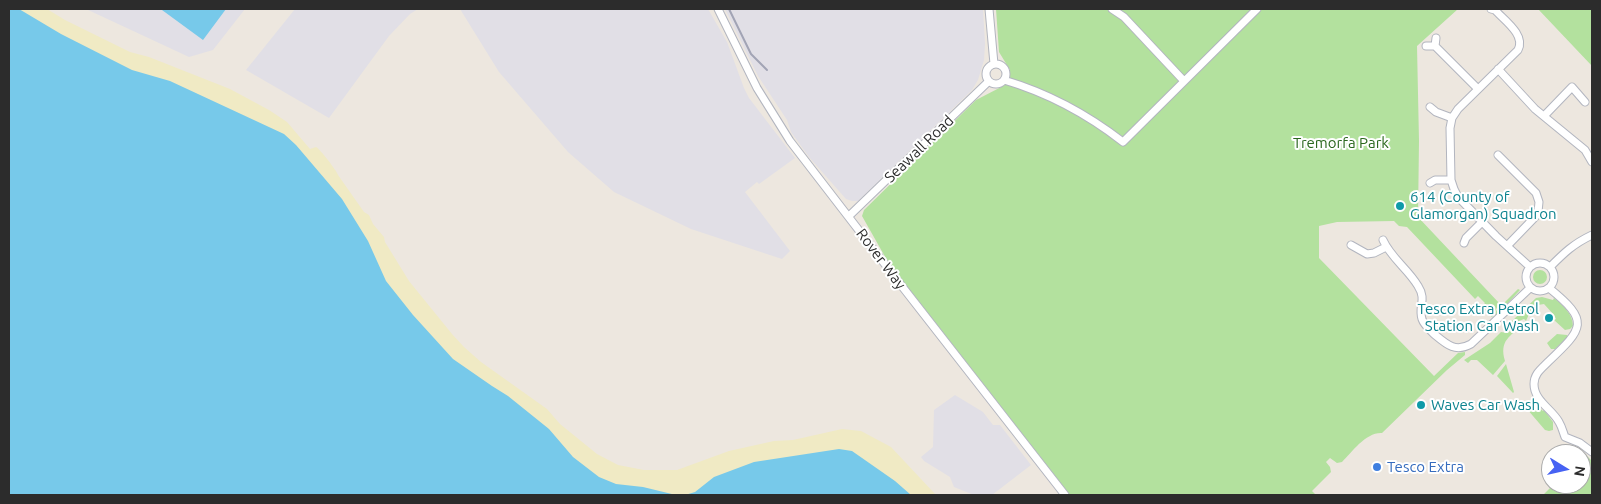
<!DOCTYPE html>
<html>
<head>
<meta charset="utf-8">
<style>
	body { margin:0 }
	#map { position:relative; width:1601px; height:504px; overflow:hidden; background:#ede7df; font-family:Ubuntu,sans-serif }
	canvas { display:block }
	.frame { position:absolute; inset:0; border:10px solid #2c2c2c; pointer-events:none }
	.north { position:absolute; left:1541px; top:444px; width:50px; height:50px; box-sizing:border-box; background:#fff; border:1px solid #ababab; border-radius:50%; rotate:99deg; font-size:14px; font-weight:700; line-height:20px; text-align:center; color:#2c2c2c }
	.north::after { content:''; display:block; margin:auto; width:18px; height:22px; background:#4662f3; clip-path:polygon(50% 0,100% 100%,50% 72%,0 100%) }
</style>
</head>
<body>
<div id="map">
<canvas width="1601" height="504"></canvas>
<div class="frame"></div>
<div class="north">N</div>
</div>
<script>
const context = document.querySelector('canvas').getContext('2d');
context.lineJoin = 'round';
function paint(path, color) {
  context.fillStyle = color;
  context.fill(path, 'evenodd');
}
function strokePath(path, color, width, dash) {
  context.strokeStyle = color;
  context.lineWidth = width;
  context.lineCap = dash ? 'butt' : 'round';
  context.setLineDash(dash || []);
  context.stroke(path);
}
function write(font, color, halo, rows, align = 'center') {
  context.font = font + ' Ubuntu,sans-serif';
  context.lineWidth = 4;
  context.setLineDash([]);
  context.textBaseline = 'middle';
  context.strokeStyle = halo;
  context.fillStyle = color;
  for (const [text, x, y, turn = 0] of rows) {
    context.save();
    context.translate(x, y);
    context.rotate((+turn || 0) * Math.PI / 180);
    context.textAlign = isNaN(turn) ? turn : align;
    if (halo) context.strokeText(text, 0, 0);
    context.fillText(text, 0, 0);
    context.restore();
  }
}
const industrial = new Path2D(`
	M86,9h159l-32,41 -24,7z
	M295,9h123l-8,5 -21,22 -60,82 -83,-48z
	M460,9h248l19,33 17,46 5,10 46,60 -36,26 -2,-2 -12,10 45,59 -8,8 -91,-30 -77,-37 -46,-40 -69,-80z
	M725,9h258l2,35 -1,16 -6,20 -6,10 -114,111h-6l-6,-2 -37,-42 -18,-25 -4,-12 -29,-44z
	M955,395l28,17 10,13h7l31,40 -39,30h-18l-20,-8 -4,-10 -26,-16 -3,-4 12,-10 1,-37z`);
const green = new Path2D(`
	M996,9h462l-41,37 2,95 -1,76 82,87c-5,5 -5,9 -8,13l-10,-10 3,-4 -7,-7 -3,3 -68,-72 -8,-1 -5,-5 -57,1 -18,4v32l115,118 24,-23 7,-1v3l-18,15 -65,63c-16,-1 -30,19 -40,29l-5,1 -7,-5 -4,4 4,5 1,5 -19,19 4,4h-246l-182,-233 -26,-46 2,-6 112,-110 31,-16 2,-5 1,-9 -11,-18z
	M1538,9h54v57z
	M1533 277a7 7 0 1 1 14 0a7 7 0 1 1-14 0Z
	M1518,289l2,1 -25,27 1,-6z
	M1542,297l11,3 1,-2c9,7 19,16 19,28l-3,3 -5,1 -11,-10 2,-1 -2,-4 -10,-11 -6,1 -9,9 -3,7 -2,-2 -10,4h-1l-1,-2 24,-23z
	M1522,323h2c-14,14 -25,17 -19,38l-12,14 -16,-15h-6l-3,3 -4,-3 26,-17 11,-11 6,1z
	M1557,334l10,1 1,2 -13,12h-4l-4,-6z
	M1506,364l8,28 -1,1 -16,-17z
	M1521,402l13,1 9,8 1,-1 9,12v8l-4,1 -4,-1z
	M1584,453l8,8v34h-49l11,-11h27v-28z`);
const sand = new Path2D(`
	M9,9h38l18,11 65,32 19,5 81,32 39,21 18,12 23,27 6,-2c4,2 21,24 22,28l26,37 5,3 4,9 11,13 1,5 24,39 43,53 12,13 17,15 66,47 13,15 37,30 21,11 26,5h33l52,-19 45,-10 19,-1 49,-11 19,2 30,16 45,48h-351z`);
const water = new Path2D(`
	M9,9h10l42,25 71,36 38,11 114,53 12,11 46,54 26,42 18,40 27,34 40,44 39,27 16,10 41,33 24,28 26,20 17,7 27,3 33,8h-667z
	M163,9h63l-23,31 -41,-30z
	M839,449l13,2 43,30 16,14h-226l10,-3 19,-15 40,-15z`);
const minor = new Path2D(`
	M718,9l39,79 33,53 111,144 164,210
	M989,9l5,55
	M1112,9l12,8 60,64
	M1491,9l4,1c9,10 31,25 23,40l-60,59 -6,9 -2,10 1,52 3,9 4,8 38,39 34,31
	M1426,46h9
	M1435,46l43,43
	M1435,46l1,-8
	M986 74a10 10 0 1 1 20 0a10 10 0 1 1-20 0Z
	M1498,69l37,40 50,41 7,12
	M1004,80c44,13 83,34 119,62l134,-133
	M1430,107l6,5 16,6
	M1544,116l28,-29 13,15
	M1498,155l38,38 3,9 -1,10 -2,4 -29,30
	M1430,183l5,-3h16
	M849,216l139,-134
	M1383,240c8,18 25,29 35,46 9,14 0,20 4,33 2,6 7,10 12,15 12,10 21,19 37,10l59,-56
	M1464,243l2,-5 16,-16
	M1351,245l16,9 7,-1 12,-6
	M1526 277a14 14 0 1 1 28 0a14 14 0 1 1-28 0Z
	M1550,267c14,-14 23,-23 42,-32
	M1549,288c41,33 35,40 -1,74 -7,7 -14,12 -14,22 0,17 18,25 25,38 3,5 4,10 6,15l15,6 12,9`);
const rail = new Path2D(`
	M729,9l22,45 16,16`);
const markers = [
	[1400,206,5,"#0f9aa8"],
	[1549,318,5,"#0f9aa8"],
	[1421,405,5,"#0f9aa8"],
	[1377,467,5,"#3f7fe0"]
];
const parkNames = [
	["Tremorfa Park",1341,143]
];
const streetNames = [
	["Seawall Road",919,149,-44],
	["Rover Way",881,259,53]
];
const cultureNames = [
	["614 (County of",1410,197],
	["Glamorgan) Squadron",1410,214],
	["Tesco Extra Petrol",1539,309,"right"],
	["Station Car Wash",1539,326,"right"],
	["Waves Car Wash",1431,405]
];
const shopNames = [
	["Tesco Extra",1387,467]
];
paint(industrial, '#e1dfe6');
paint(green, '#b3e19e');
paint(sand, '#f0eac4');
paint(water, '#77c9ea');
strokePath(minor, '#b2b5bf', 9);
strokePath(minor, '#fff', 7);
strokePath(rail, '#a2a4b5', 2);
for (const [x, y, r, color] of markers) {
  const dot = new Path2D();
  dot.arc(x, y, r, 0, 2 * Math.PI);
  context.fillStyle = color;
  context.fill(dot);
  strokePath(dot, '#fff', 2);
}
write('15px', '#2b681e', '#fff', parkNames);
write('15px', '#2c2c2c', '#fff', streetNames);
write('15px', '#0d838f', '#fff', cultureNames, 'left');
write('15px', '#366cbe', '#fff', shopNames, 'left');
</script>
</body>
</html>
